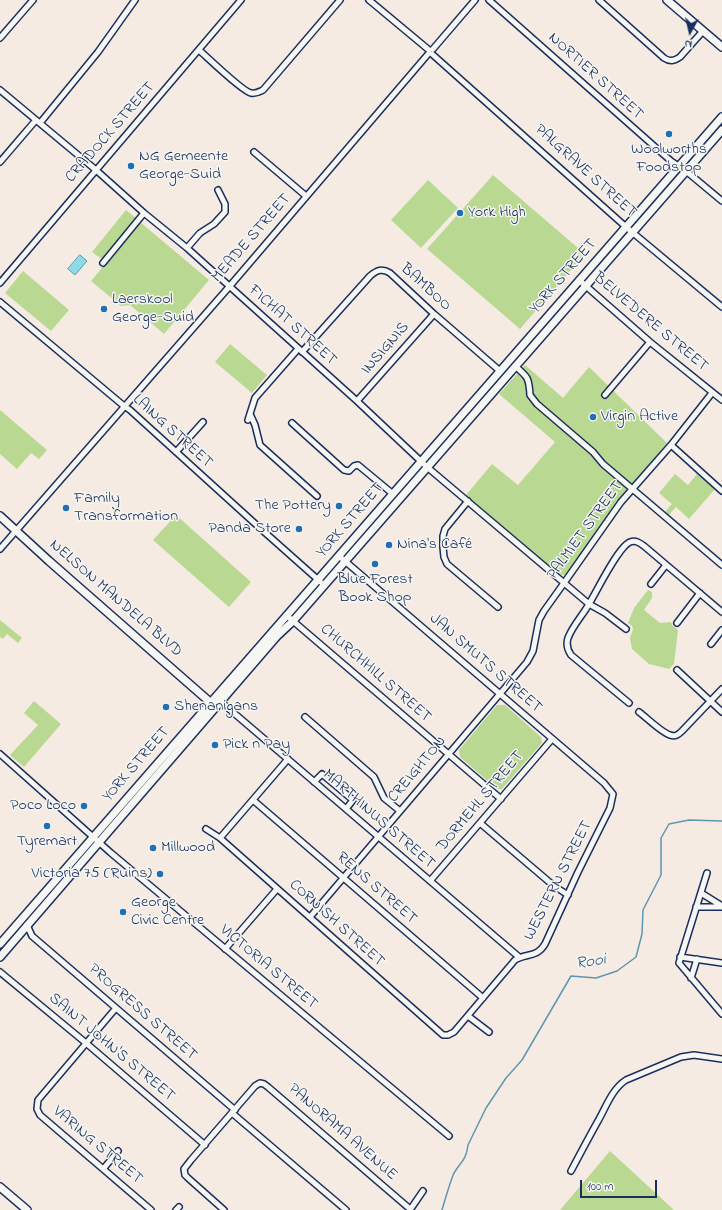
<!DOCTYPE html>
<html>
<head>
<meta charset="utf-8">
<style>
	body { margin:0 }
	#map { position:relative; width:722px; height:1210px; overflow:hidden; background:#f5ebe2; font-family:"Indie Flower",sans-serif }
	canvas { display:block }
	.north { position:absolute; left:670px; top:12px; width:40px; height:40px; -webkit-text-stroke:3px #f6f6f2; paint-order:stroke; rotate:188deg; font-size:11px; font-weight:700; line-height:16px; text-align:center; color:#1b2f5e }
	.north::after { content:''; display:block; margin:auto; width:14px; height:18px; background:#1b2f5e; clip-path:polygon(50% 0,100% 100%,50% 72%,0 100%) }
	.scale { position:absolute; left:580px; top:1180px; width:77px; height:18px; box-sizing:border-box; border:2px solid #1b2f5e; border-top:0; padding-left:5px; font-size:12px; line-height:14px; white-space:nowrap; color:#1b2f5e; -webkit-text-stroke:3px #f6f6f2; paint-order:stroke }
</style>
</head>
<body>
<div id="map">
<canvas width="722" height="1210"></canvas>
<div class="north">N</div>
<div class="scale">100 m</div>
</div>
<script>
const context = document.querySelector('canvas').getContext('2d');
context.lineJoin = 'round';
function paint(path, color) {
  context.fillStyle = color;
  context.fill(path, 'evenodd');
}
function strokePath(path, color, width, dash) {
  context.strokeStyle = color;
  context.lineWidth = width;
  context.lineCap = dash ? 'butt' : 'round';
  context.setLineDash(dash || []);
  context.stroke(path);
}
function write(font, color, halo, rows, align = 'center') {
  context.font = font + ' "Indie Flower",sans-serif';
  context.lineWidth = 3;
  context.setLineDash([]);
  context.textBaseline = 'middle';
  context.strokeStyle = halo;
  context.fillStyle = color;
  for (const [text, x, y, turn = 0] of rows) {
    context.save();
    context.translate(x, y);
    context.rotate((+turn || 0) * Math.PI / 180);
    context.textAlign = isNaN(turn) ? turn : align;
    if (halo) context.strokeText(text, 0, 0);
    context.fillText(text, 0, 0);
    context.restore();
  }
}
const green = new Path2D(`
	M493,175l92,79 -65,75 -93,-80z
	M428,180l30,28 -37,40 -30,-28z
	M126,210l11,9 -34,41 -11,-8z
	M140,222l69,58 -45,54 -34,-29 -9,1 -30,-25z
	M23,271l46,39 -18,21 -46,-38z
	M230,344l37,31 -15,18 -37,-31z
	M525,365l38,33 26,-31 78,76 -48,58 -50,69 -4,5 -7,-1 -92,-79 26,-31 26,21 37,-43 -56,-48z
	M0,410l47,40 -8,9 -8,-6 -14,16 -17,-15z
	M675,474l13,11 9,-11 18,15 -26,30 -13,-12 -8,9 -4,-3 8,-9 -13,-11z
	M176,515l75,67 -22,25 -76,-67z
	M648,590l4,2v6l-8,12 16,13 11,-1 1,3 6,5 -4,34 -5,5 -20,-5 -17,-15 -2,-11 3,-9 -1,-3 -4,-3 6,-15z
	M0,620l22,18 -4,5 -11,-9 -4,5 -3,-2z
	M34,701l27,23 -37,43 -14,-12 28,-30 -14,-12z
	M497,705h8l36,32 1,6 -40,46h-5l-37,-32 -1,-7z
	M610,1151l64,59h-114z`);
const water = new Path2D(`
	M80,255l7,6 -12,14 -7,-6z`);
const stream = new Path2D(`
	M442,1210c3,-10 8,-28 12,-37 7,-12 12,-12 14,-28l18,-37 20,-30 16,-18 49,-84 25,2 21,-7 19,-14 6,-23 1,-24 18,-35v-37l8,-14 20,-4 33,1`);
const street = new Path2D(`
	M369,0l60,50
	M489,0l182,161 15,10 36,30
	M599,0l65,58c6,4 10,3 16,-1l23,-26
	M0,38l33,-38
	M433,49l42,-49
	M199,50c8,7 44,42 52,43 5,1 8,-1 12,-3l77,-90
	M432,54l194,173 96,80
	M0,90l96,80 48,43 43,35 170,153 70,66 162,137 16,9 21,16
	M40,123l58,-71 37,-52
	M254,152l52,44
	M0,162l36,-42
	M187,248l13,-15 14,-9 11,-12v-8l-7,-14
	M103,263l41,-50
	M579,280l71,62 72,58
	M0,283l241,-283
	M0,302l124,104 6,4 131,119 63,56
	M302,352l68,-76c7,-6 12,-8 20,-3l44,41 66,57
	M515,366c13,11 14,12 15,29l7,9 56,48 10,12 119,101
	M605,395l45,-53
	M357,401l77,-87
	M250,414l5,11 5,20 57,51
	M248,420l7,-22 43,-49
	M292,423l52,47 5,1 5,-5 4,-1 35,29
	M671,445l51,46
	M176,452l27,-30
	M468,501l-23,28 -2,7v11l1,10 3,7 51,43
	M0,549l229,-262 200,-234
	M651,584l15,-19
	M286,615l215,184
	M677,623l23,-30
	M711,644l11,-14
	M677,670l45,42
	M221,702l298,255
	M629,703l-58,-48c-4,-6 -5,-11 -3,-17 5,-13 15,-23 21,-34 8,-13 29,-57 41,-62 6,-2 10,1 14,4l78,66
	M639,712c7,5 23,21 31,23 5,2 8,0 12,-4l40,-42
	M305,717l69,60 10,21 16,13
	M0,754l111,99 338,283
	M314,782l8,-8 31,26 -7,9
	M253,800l230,198
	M480,823l74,63 14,9
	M206,829l14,9 223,197h5l6,-3 61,-72c11,-7 22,-2 30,-16l33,-72 32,-64 3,-14 -9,-11 -265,-227
	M220,838l68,-79
	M707,873l-28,90 43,51
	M430,881l122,-142
	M701,893l21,13
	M696,907h26
	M310,917l217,-255 6,-11 6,-31 5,-9 20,-28 57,-81 50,-57 41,-52
	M27,925l5,11 203,174
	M225,949l52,-60
	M680,957l42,6
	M0,972l86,71 119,102
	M691,978l6,-19
	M116,1008l-78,92 -1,9 3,6 111,95
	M468,1016l21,16
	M232,1113l114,97
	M104,1168l14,-17
	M571,1171c9,-17 18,-34 27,-50 8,-14 14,-32 28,-41l55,-23 13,-2 28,4
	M176,1210l3,-3
	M224,1210l-36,-32 -3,-3 -1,-6 7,-9 64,-74 5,-3 4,1 4,3 142,122
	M410,1210l13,-19`);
const secondary = new Path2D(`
	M667,0l55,47
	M0,516l49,45 162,142
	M0,944l722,-827
	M0,957l277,-321 16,-15 429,-491
	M0,1187l27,23`);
const markers = [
	[669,134,4,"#1f6fb2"],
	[131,166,4,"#1f6fb2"],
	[460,213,4,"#1f6fb2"],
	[104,309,4,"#1f6fb2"],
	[593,417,4,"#1f6fb2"],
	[339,506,4,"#1f6fb2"],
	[66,508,4,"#1f6fb2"],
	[299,529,4,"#1f6fb2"],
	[389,545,4,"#1f6fb2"],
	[375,564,4,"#1f6fb2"],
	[166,707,4,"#1f6fb2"],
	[215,745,4,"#1f6fb2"],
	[84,806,4,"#1f6fb2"],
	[47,826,4,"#1f6fb2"],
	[153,848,4,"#1f6fb2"],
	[160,874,4,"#1f6fb2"],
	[123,912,4,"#1f6fb2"]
];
const streetNames = [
	["NORTIER STREET",595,77,42],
	["CRADOCK STREET",111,133,-49],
	["PALGRAVE STREET",585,172,42],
	["MEADE STREET",252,239,-49],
	["YORK STREET",564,277,-49],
	["BAMBOO",425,288,42],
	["BELVEDERE STREET",650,323,40],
	["FICHAT STREET",292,326,42],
	["INSIGNIS",386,349,-49],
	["LAING STREET",172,432,42],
	["YORK STREET",351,521,-49],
	["PALMIET STREET",586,531,-54],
	["NELSON MANDELA BLVD",115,599,41],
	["JAN SMUTS STREET",485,664,41],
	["CHURCHHILL STREET",375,674,41],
	["YORK STREET",137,765,-49],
	["CREIGHTON",418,770,-50],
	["DORMEHL STREET",481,802,-50],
	["MARTHINUS STREET",378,820,41],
	["WESTERN STREET",559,881,-63],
	["RENS STREET",376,889,41],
	["CORNISH STREET",336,924,42],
	["VICTORIA STREET",268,968,40],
	["PROGRESS STREET",142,1013,41],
	["SAINT JOHN'S STREET",111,1048,40],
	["PANORAMA AVENUE",342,1133,41],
	["VARING STREET",97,1146,40]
];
const poiNames = [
	["Woolworths",669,150,"center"],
	["Foodstop",669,168,"center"],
	["NG Gemeente",139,157],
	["George-Suid",139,175],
	["York High",468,213],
	["Laerskool",112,300],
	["George-Suid",112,318],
	["Virgin Active",601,417],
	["Family",74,499],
	["Transformation",74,517],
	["The Pottery",331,506,"right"],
	["Panda Store",291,529,"right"],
	["Nina's Café",397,545],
	["Blue Forest",375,580,"center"],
	["Book Shop",375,598,"center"],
	["Shenanigans",174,707],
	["Pick n Pay",223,745],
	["Poco Loco",76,806,"right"],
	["Tyremart",47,842,"center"],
	["Millwood",161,848],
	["Victoria 75 (Ruins)",152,874,"right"],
	["George",131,903],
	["Civic Centre",131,921]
];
const waterNames = [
	["Rooi",591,963,-8]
];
paint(green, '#b9d992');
paint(water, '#8bdce6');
strokePath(water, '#5e97b0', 1);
strokePath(stream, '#5e97b0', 1.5);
strokePath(street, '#1b2f5e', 8);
strokePath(secondary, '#1b2f5e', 10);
strokePath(street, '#f6f6f2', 5);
strokePath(secondary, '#f6f6f2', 7);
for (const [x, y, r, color] of markers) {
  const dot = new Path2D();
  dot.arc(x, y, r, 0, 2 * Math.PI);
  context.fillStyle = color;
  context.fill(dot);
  strokePath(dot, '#f6f6f2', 1.5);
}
write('16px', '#1b2f5e', '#f6f6f2', streetNames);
write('16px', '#1b2f5e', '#f6f6f2', poiNames, 'left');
write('italic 17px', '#375a80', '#f6f6f2', waterNames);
</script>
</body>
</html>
